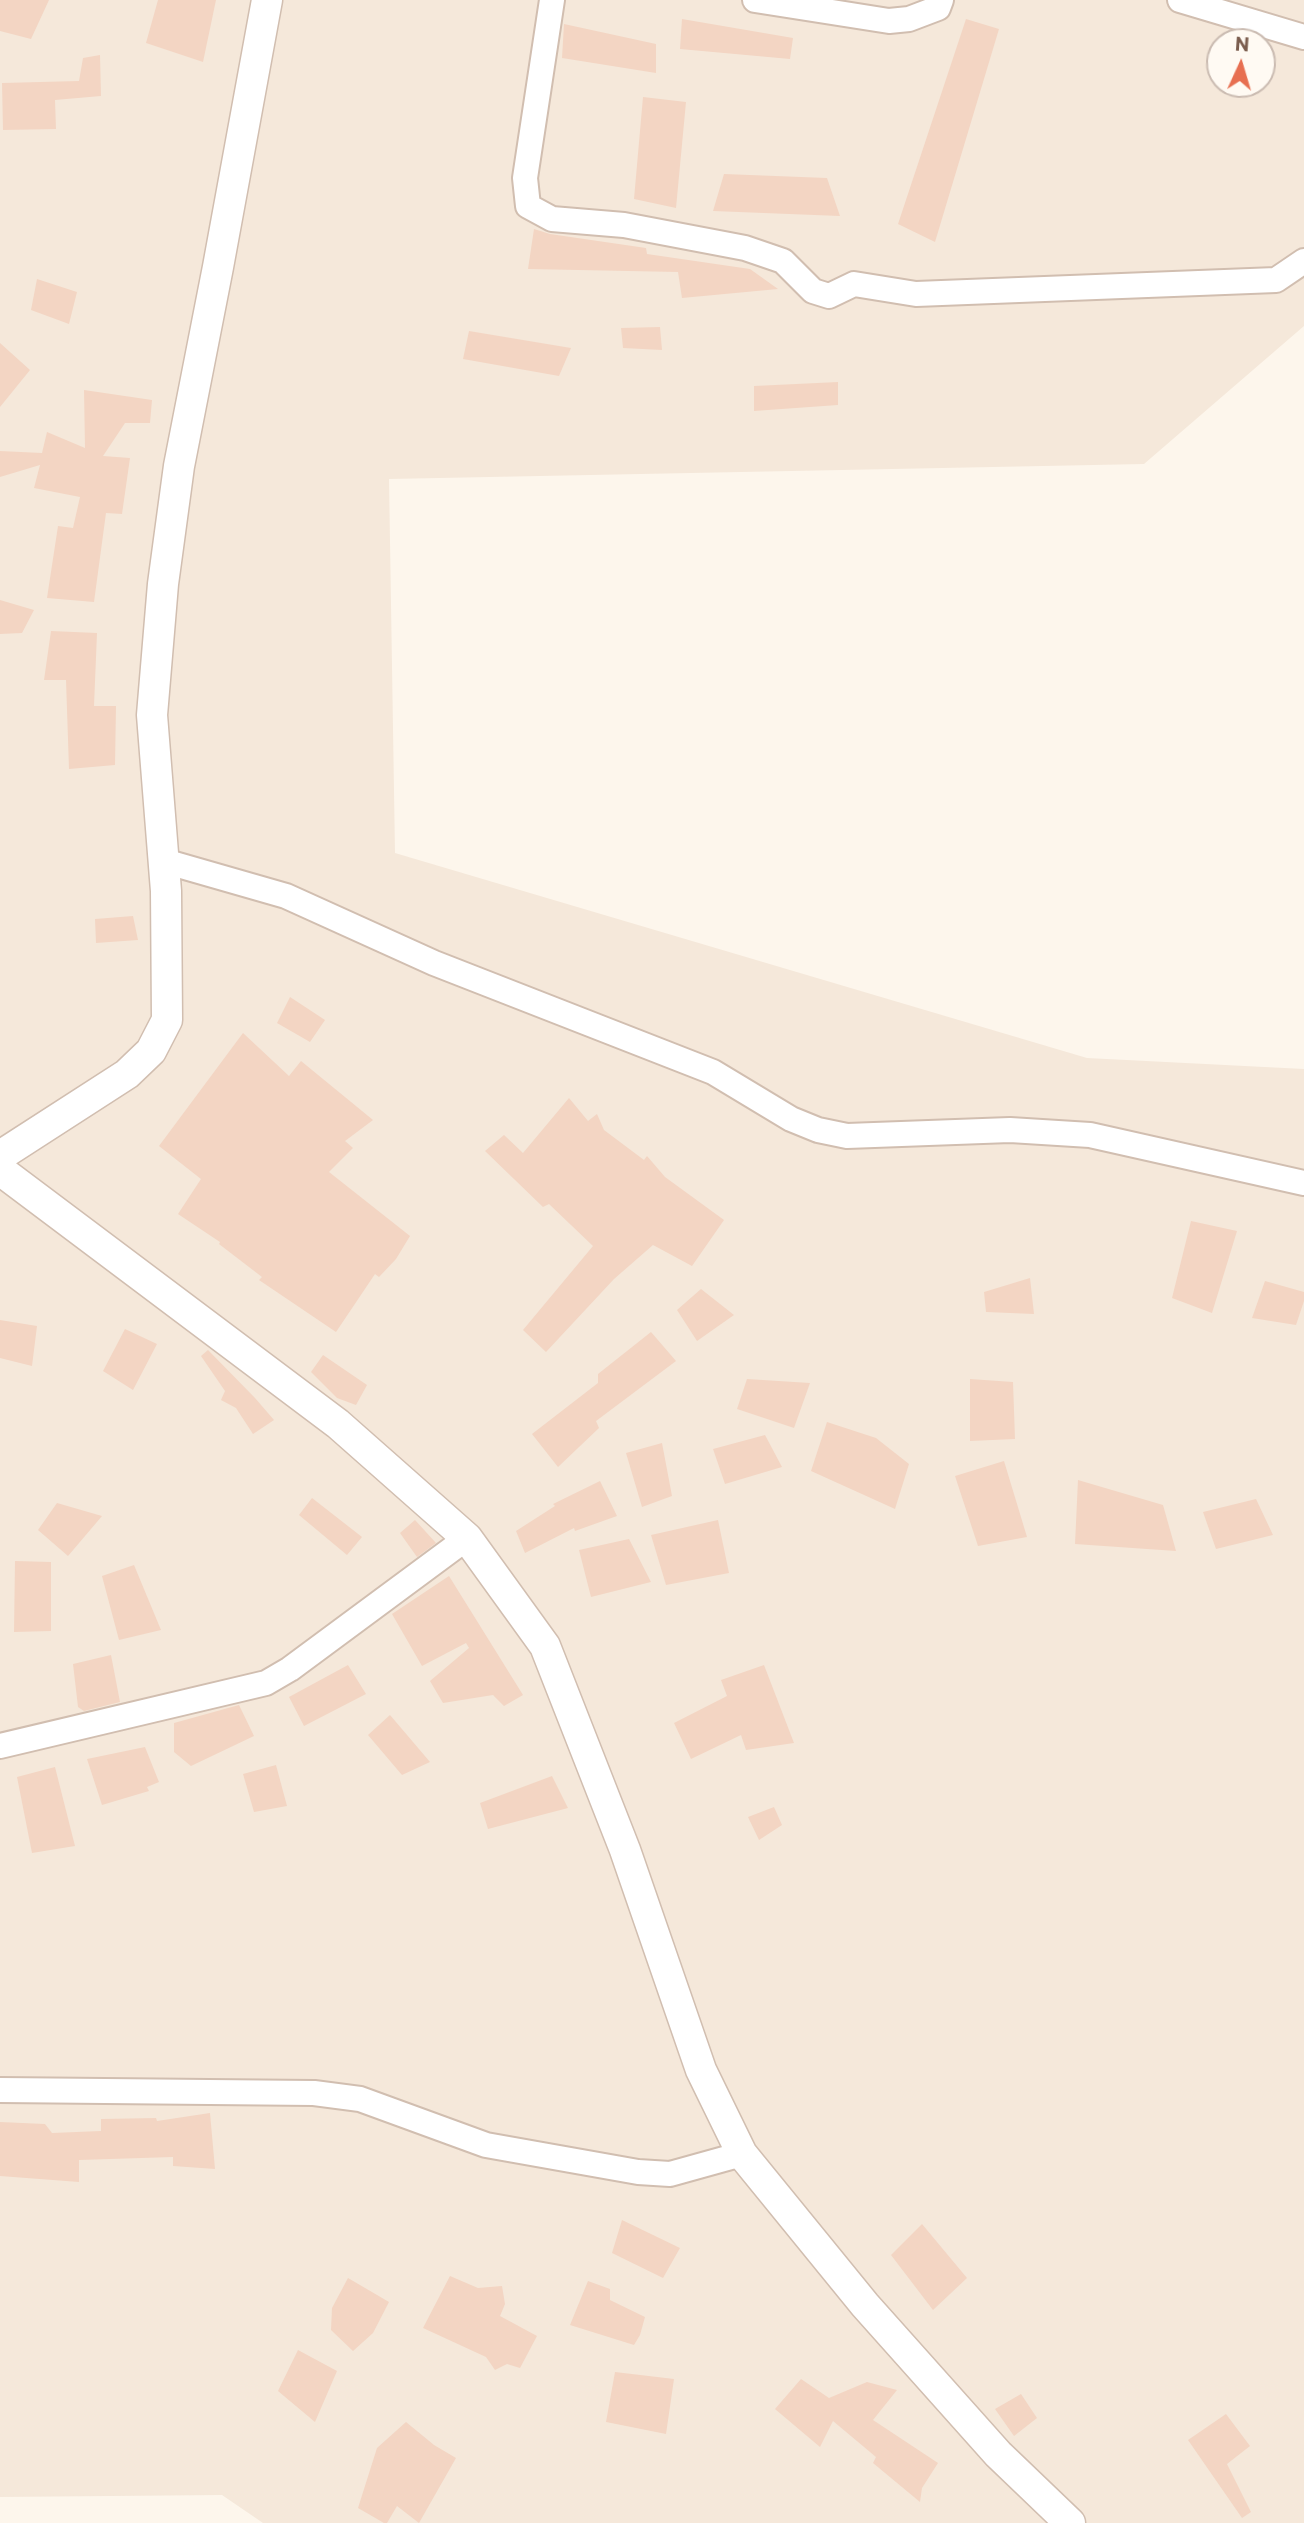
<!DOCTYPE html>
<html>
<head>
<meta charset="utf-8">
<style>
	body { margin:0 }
	#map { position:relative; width:1304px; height:2523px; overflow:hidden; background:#fdf6ec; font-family:Commissioner,sans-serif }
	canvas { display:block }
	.north { position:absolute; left:1206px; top:28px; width:70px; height:70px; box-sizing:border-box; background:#fffaf3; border:2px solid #cabbb1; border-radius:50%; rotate:4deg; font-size:19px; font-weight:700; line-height:28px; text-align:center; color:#7a5c4d }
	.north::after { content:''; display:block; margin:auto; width:24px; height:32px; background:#e76f51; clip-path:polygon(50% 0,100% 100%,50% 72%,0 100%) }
</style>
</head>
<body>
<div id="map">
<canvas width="1304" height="2523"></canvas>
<div class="north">N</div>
</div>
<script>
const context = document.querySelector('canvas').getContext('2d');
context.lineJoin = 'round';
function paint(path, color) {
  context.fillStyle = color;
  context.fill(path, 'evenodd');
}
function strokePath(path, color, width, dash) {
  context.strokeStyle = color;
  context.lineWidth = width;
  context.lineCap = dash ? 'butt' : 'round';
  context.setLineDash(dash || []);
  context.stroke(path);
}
const residential = new Path2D(`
	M0,0h1304v326l-160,138 -755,15 6,374 692,205 217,11v1454h-1041l-41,-28 -222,2zM1220,42h42v42h-42z`);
const building = new Path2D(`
	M0,0h49l-18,39 -31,-8z
	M158,0h58l-13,62 -57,-19z
	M682,19l111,19 -3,21 -110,-10z
	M966,19l33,10 -64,213 -37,-18z
	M564,24l92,20v29l-94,-15z
	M100,55l1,41 -46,4 1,29 -53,1 -1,-47 77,-2 4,-23z
	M643,97l43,5 -10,106 -42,-9z
	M724,174l103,4 13,38 -127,-5z
	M534,229l16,5 96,14 1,6 103,15 28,20 -96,9 -4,-26 -150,-3z
	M37,279l40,13 -8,32 -38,-14z
	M660,327l2,23 -39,-2 -2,-20z
	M469,331l102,17 -12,28 -96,-17z
	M0,343l30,27 -30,37z
	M838,382v23l-84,6v-25z
	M84,390l68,10 -2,23h-25l-22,33 27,2 -8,56 -16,-1 -12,89 -47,-4 11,-72 15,2 7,-31 -46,-9 6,-23 -40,12v-26l42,2 5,-21 38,16z
	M0,600l34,10 -12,23 -22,1z
	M51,631l46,2 -3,73h22l-1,59 -46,4 -3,-89h-22z
	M133,916l5,24 -42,3 -1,-24z
	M290,997l35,23 -15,22 -33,-19z
	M243,1033l46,43 12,-15 72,59 -28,21 8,7 -24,24 81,64 -14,23 -17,18 -4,-3 -39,58 -77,-52 3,-3 -43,-33 1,-2 -42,-28 23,-35 -42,-33z
	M569,1098l19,23 9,-7 7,16 40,30 3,-4 18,21 59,43 -32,46 -39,-21 -39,34 -68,73 -23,-22 70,-84 -44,-42 -6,3 -58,-56 19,-16 19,18z
	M1191,1221l46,10 -25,82 -40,-15z
	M1030,1278l4,36 -48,-2 -2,-20z
	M1265,1281l39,11v9l-8,24 -44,-7z
	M701,1289l33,26 -37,26 -20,-31z
	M0,1320l37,6 -5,40 -32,-8z
	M125,1329l32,15 -24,46 -30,-19z
	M651,1332l25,29 -80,60 3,7 -41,39 -26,-33 66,-51v-9z
	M208,1350l47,48 19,22 -21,14 -17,-26 -15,-8 4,-9 -24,-35z
	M323,1355l44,30 -11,20 -19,-7 -26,-26z
	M747,1379l63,4 -16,45 -57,-19z
	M970,1379l43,3 2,57 -45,2z
	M827,1422l49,16 33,26 -14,45 -84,-38z
	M765,1435l17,32 -57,17 -12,-35z
	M662,1443l10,53 -30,11 -16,-54z
	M1004,1461l23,76 -49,9 -23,-70z
	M1078,1480l85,25 13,46 -101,-7z
	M600,1481l17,35 -42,15 -1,-3 -49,25 -9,-22 39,-25 -2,-2z
	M312,1498l50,39 -15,18 -48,-40z
	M1256,1499l17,36 -57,14 -13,-37z
	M57,1503l45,13 -34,40 -30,-26z
	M415,1520l21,23 -19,14 -17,-24z
	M718,1520l11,53 -63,12 -15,-50z
	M629,1539l22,43 -60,15 -12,-47z
	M15,1561l36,1v69l-37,1z
	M134,1565l27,65 -42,10 -17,-64z
	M449,1576l74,119 -19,11 -11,-11 -50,8 -13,-22 39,-33 -3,-5 -44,23 -30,-52z
	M111,1655l9,47 -36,9 -6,-4 -5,-43z
	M348,1665l18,29 -62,32 -15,-29z
	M764,1665l30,78 -48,7 -5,-15 -50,24 -17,-36 53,-27 -6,-16z
	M239,1705l15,31 -63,30 -17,-14v-29z
	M390,1715l40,47 -28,13 -34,-40z
	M145,1747l14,35 -12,5 2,4 -47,14 -15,-46z
	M276,1765l11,41 -33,6 -11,-38z
	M55,1767l20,79 -43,7 -15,-76z
	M552,1776l16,32 -80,21 -8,-26z
	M774,1807l8,18 -23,15 -11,-23z
	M210,2113l5,56 -42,-3v-9l-94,3v22l-79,-6v-54l45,2 7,9 49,-2v-12l55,-1 1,3z
	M622,2220l58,28 -17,30 -51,-25z
	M922,2224l45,54 -34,32 -42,-55z
	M450,2276l28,12 24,-2 3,18 -5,12 37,20 -17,32 -13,-4 -12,6 -9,-13 -63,-29z
	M348,2278l41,24 -16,31 -20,18 -22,-21 1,-22z
	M588,2281l22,8v11l35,17 -5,18 -6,10 -64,-20z
	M298,2350l39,21 -22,51 -37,-31z
	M615,2372l59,7 -8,55 -60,-12z
	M801,2379l28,19 38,-16 30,8 -24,30 65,43 -16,25 -2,14 -47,-39 3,-6 -43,-36 -13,26 -45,-38z
	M1021,2394l16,24 -23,18 -19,-27z
	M1226,2414l24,32 -23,18 24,48 -9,6 -54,-78z
	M406,2422l28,23 22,13 -37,65 -22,-17 -10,17h-3l-26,-15 19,-60z`);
const minor = new Path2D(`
	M552,0l-27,178 3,28 24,13 72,6 121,23 38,13 30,30 16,5 25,-12 62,10 360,-14 28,-19
	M755,0l134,21 20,-2 29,-11 3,-8
	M1180,0l124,37
	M164,861l122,35 148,67 279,109 78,47 27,11 29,6 163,-6 80,5 214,48
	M0,1746l266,-63 24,-14 177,-131
	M0,2090l314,3 46,6 126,46 152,27 32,2 72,-20`);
const tertiary = new Path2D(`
	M0,1156l127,-82 24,-23 16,-31 -1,-129 -14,-176 11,-131 16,-118 39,-199 49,-267
	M0,1170l338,254 129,114 78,108 80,204 76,220 41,84 123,151 133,149 72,69`);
paint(residential, '#f5e8da');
paint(building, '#f3d5c3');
strokePath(minor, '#d1beb0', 28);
strokePath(tertiary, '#d1beb0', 33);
strokePath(minor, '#fff', 24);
strokePath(tertiary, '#fff', 30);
</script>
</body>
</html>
